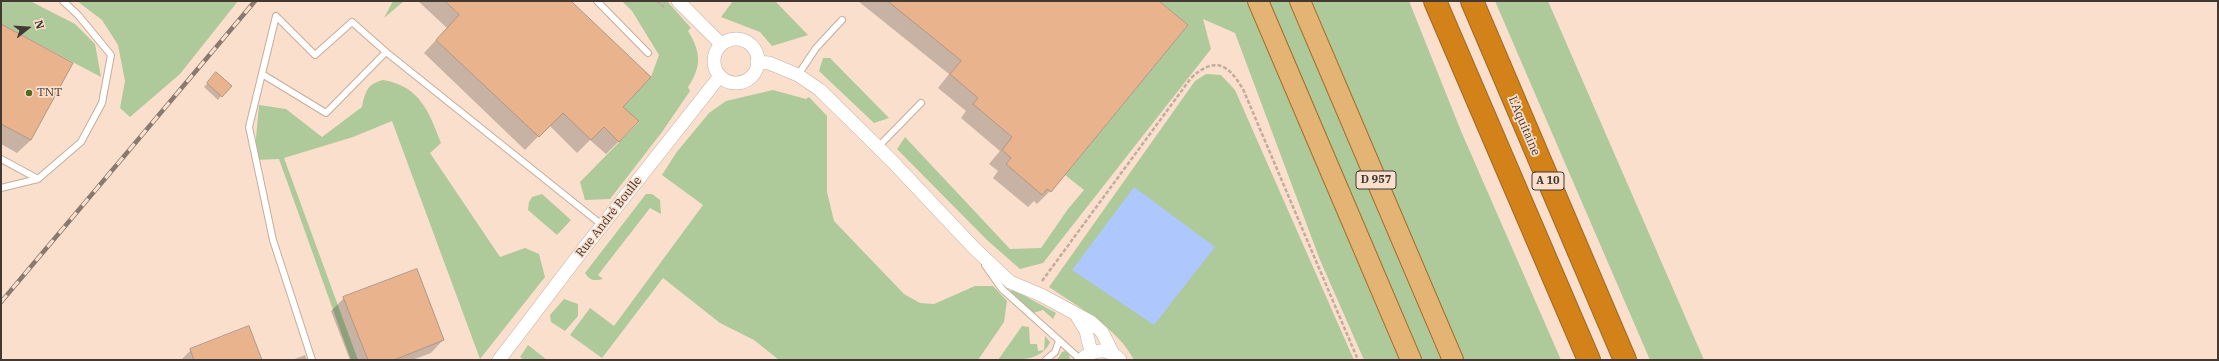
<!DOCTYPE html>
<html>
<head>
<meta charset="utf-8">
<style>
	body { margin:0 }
	#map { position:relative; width:2219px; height:361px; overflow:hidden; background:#fadfcd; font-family:"IBM Plex Serif",serif }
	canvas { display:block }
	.frame { position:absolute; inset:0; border:2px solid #443932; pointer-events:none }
	.north { position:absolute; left:8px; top:8px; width:40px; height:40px; -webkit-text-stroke:3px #fadfcd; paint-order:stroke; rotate:73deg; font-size:11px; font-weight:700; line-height:16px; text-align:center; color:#443932 }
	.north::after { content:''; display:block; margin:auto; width:14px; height:18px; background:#443932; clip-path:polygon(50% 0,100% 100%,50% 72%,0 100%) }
</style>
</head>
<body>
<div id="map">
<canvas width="2219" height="361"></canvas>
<div class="frame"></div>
<div class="north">N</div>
</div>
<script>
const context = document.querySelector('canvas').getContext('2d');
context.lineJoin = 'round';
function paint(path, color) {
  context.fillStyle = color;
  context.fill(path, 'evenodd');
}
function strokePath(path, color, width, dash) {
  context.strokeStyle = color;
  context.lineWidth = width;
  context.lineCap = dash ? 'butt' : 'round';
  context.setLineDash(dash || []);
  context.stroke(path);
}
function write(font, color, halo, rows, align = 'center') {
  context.font = font + ' "IBM Plex Serif",serif';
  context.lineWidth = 3.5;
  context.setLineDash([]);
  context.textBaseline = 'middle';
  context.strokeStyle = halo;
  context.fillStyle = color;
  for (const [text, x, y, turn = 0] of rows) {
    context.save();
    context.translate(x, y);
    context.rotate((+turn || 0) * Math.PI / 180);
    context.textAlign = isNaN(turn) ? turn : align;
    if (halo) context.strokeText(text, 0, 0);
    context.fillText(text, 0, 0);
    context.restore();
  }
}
const green = new Path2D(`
	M1,1h29l45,23 20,20 6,33 -100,-53z
	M77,1h161l-58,73 -50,43 -10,-9 5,-27 -7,-36 -16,-25z
	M393,1h11l-20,17z
	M622,1h45l24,27 -3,3c13,21 14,35 0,56l2,4 -28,41 -52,67 -25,1 -5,-18 59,-60 -16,-15 28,-30 8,-22 -27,-44z
	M733,1h42l33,34 -36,11 -12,-14 -39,-15z
	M1159,1h88l152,359h-35l-44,-100 -85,-227 -32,-14 8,30 -168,214 -23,6 -33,-29 -90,-91 8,-12 105,112 31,-1 27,-39 16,-19 -19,-15 123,-150z
	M1268,1h21l152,359h-19z
	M1312,1h97l52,130 100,229h-98z
	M1495,1h53l156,359h-54z
	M823,58h7l59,60 -15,5 -55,-52z
	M1206,74l15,1 14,15 119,270h-220c-16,-32 -56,-53 -85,-73l146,-206z
	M383,80c37,6 46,32 58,63l-11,10 70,104 25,-9 14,6 6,23 -65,82 -88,-238 -39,16 -69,21 74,202h-7l-72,-201 -25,1 5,-55 27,4 36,28 40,-30c3,-15 5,-23 21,-27z
	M773,90l33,9 3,-2 18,19v76l7,29 70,73 16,9 14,1 41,-18h18l14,15 -3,21 -26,38h-199l-25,-20 -34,-17 -57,-45 -61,80 -32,-23 20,-27 24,18 89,-121 -41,-30 14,-22 33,-40 17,-12z
	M542,194l29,26 -14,15 -29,-25 1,-8 3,-5z
	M646,194h6l8,6 1,14 -11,-6 -52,67 5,4c-9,2 -13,2 -18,-6z
	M1012,289l44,24 -3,6 -10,-9 -10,3 -23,-21z
	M564,299l14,5v12l-13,15 -14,-9 -1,-7z
	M1022,326l7,1 1,17h7l1,7 6,-1 1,-14 5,6c-8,19 -31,18 -52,18z
	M528,345l19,15h-23l-4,-3z
	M1065,351l4,2 1,7h-13l5,-8z`);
const water = new Path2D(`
	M1134,187l81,60 -61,78 -82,-55z`);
const shadow = new Path2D(`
	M418,1h152l52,106 -3,34 -13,13 -16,-14 -13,13 -28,-28 -24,25 -101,-97 23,-25z
	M858,1h300l-108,190 -13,13 -3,-3 -6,6 -35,-29 5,-7 -9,-7 11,-13 -39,-33 5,-7 -28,-23 11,-14z
	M1,25l30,115 -14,13 -16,-9z
	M213,77l8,19 -3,4 -14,-13z
	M344,298l99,42 -12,13 -19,7h-62l-19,-49z
	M191,350l70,10h-80z
	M305,355l2,5h-15z`);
const building = new Path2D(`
	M445,1h126l80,76 -28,30 16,14 -20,21 -15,-15 -13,13 -28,-27 -24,24 -103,-97 23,-25z
	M888,1h271l29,24 -137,167 -4,-3 -5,6 -36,-31 5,-6 -9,-8 10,-13 -39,-33 5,-6 -28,-24 11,-13z
	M1,24l72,39 -42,77 -30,-16z
	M216,72l16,14 -10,11 -15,-14z
	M417,269l27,71 -50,20h-26l-25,-63z
	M249,326l13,34h-68l-4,-11z`);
const path = new Path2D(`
	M657,1l7,6
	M1042,281l149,-203c24,-22 37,-14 52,11l115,271`);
const lane = new Path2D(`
	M597,1l51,52
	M262,74l64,39 60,-61
	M798,75l18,-27 26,-28
	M878,147l43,-44
	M1,159l37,20 43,-37 21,-39 9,-48 -33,-40 -15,-14
	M1,188l37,-9
	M985,265l17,24 79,71
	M312,360l-39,-120 -24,-113 27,-111 39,39 37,-33 34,30 216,173
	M1046,360l9,-8 4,-11`);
const street = new Path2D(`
	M678,1l43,43
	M714 61a22 22 0 1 1 44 0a22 22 0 1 1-44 0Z
	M757,62l12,1 29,12 22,15 72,71 82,87 36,34 31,13 50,27 11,10 11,22
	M1077,316l9,15 5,21
	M499,360l86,-113 135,-171
	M1081,360c11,-11 28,-13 39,0`);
const primary = new Path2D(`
	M1258,1l153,359
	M1300,1l153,359`);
const highway = new Path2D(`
	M1435,1l154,359
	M1472,1l153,359`);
const rail = new Path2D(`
	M1,302l254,-301`);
const markers = [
	[29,93,4,"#536a1a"]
];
const shields = [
	[1376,180,40],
	[1548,181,32]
];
const shieldNames = [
	["D 957",1376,180],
	["A 10",1548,181]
];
const poiNames = [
	["TNT",37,93]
];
const streetNames = [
	["L'Aquitaine",1524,126,67],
	["Rue André Boulle",609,217,-52]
];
paint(green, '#aec99a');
paint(water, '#aec7fc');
paint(shadow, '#0003');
paint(building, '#e9b38e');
strokePath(building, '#af9685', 1);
strokePath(lane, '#c6ac9a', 8);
strokePath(street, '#c6ac9a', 14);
strokePath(primary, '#a06821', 22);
strokePath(highway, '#a06821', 24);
strokePath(path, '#c2ac9d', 2.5, [4, 2]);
strokePath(lane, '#fff', 6);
strokePath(street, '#fff', 13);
strokePath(primary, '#e4b474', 20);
strokePath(highway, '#d28218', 22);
strokePath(rail, '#8a796e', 4.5);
strokePath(rail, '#fadfcd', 3, [9]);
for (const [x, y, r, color] of markers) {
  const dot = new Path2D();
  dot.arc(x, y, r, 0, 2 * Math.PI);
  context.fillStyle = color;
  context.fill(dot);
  strokePath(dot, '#fadfcd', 1.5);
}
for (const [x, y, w] of shields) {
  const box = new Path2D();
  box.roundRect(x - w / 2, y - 9, w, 18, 3);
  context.fillStyle = '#fadfcd';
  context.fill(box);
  strokePath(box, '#443932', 1);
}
write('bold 11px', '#443932', null, shieldNames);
write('12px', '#443932', '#fadfcd', poiNames, 'left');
write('12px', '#443932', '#fadfcd', streetNames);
</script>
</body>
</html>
